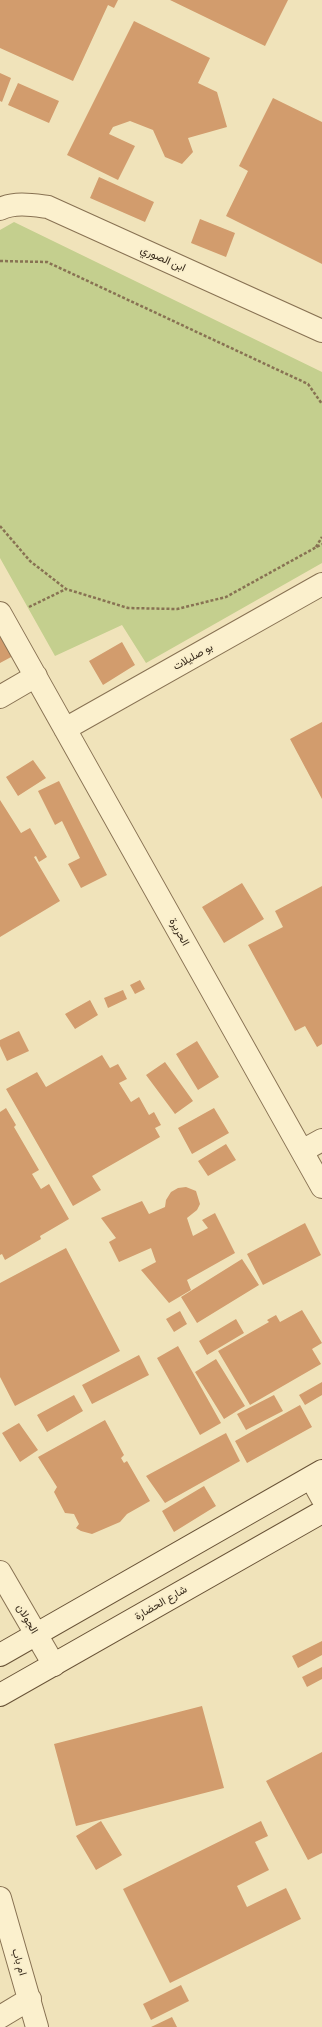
<!DOCTYPE html>
<html>
<head>
<meta charset="utf-8">
<style>
	body { margin:0 }
	canvas { display:block; background:#f0e3ba }
</style>
</head>
<body>
<canvas width="322" height="2027"></canvas>
<script>
const context = document.querySelector('canvas').getContext('2d');
context.lineJoin = 'round';
function paint(path, color) {
  context.fillStyle = color;
  context.fill(path, 'evenodd');
}
function strokePath(path, color, width, dash) {
  context.strokeStyle = color;
  context.lineWidth = width;
  context.lineCap = dash ? 'butt' : 'round';
  context.setLineDash(dash || []);
  context.stroke(path);
}
function write(font, color, halo, rows, align = 'center') {
  context.font = font + ' "PT Serif",Vazirmatn,serif';
  context.lineWidth = 3;
  context.setLineDash([]);
  context.textBaseline = 'middle';
  context.strokeStyle = halo;
  context.fillStyle = color;
  for (const [text, x, y, turn = 0] of rows) {
    context.save();
    context.translate(x, y);
    context.rotate((+turn || 0) * Math.PI / 180);
    context.textAlign = isNaN(turn) ? turn : align;
    if (halo) context.strokeText(text, 0, 0);
    context.fillText(text, 0, 0);
    context.restore();
  }
}
const green = new Path2D(`
	M14,222l308,150v191l-176,100 -24,-38 -67,31 -55,-98v-328z`);
const building = new Path2D(`
	M0,0h118l-4,8 -6,-3 -35,76 -73,-33z
	M170,0h118l-23,46z
	M134,21l76,37 -12,25 19,9 10,35 -39,11 5,14 -11,12 -17,-7 -12,-27 -23,-9 -17,6 -4,7 26,12 -17,34 -51,-25z
	M0,73l11,5 -9,24 -2,-1z
	M18,83l41,18 -10,22 -41,-18z
	M273,98l49,24v142l-96,-48 22,-45 -9,-5z
	M99,177l55,25 -9,20 -55,-24z
	M200,219l35,14 -9,24 -35,-14z
	M0,633l13,23 -13,7z
	M122,642l13,23 -32,20 -14,-24z
	M322,722v77l-32,-60z
	M33,760l13,18 -28,18 -12,-19z
	M59,781l48,94 -26,13 -13,-24 12,-6 -18,-37 -7,4 -17,-34z
	M0,800l21,33 9,-5 17,29 -8,5 -3,-6 -2,1 26,44 -60,36z
	M242,883l22,36 -40,24 -22,-36z
	M322,886v158l-5,3 -12,-21 -10,5 -47,-86 35,-18 -8,-16z
	M140,980l5,9 -10,5 -5,-9z
	M123,990l4,9 -19,9 -4,-10z
	M90,1000l8,15 -23,14 -10,-15z
	M19,1031l10,20 -22,10 -7,-15v-6z
	M197,1041l22,36 -21,13 -22,-36z
	M102,1055l8,13 8,-4 9,15 -8,4 12,19 8,-5 10,18 5,-3 7,13 -6,3 5,9 -68,39 9,14 -28,16 -67,-117 31,-17 9,15z
	M165,1062l28,39 -18,13 -29,-39z
	M6,1108l10,17 -2,2 25,43 -7,4 9,15 8,-5 20,35 -29,17 1,3 -36,21 -3,-6 -2,1v-143z
	M214,1108l15,25 -37,21 -14,-26z
	M226,1144l10,16 -28,16 -10,-15z
	M186,1187l10,4 4,13 -3,6 -10,8 6,18 15,-8 -6,-8 13,-7 20,40 -48,27 4,10 -22,13 -28,-33 15,-8 -5,-14 -32,14 -10,-20 7,-4 -15,-20 41,-17 7,13 16,-7 1,-7 5,-8 7,-4z
	M305,1223l16,32 -58,30 -16,-31z
	M66,1248l54,103 -105,55 -15,-29v-94z
	M242,1259l17,26 -62,38 -16,-26z
	M302,1310l20,33 -10,6 9,15 -71,41 -32,-54 51,-29 -2,-2 9,-5 4,7z
	M180,1311l7,13 -13,8 -8,-13z
	M236,1319l8,14 -37,22 -8,-14z
	M178,1346l43,77 -21,12 -43,-77z
	M139,1355l10,20 -57,29 -10,-19z
	M216,1359l29,47 -21,13 -29,-47z
	M322,1382v13l-17,10 -6,-10z
	M74,1395l9,16 -36,21 -10,-17z
	M274,1395l9,16 -37,19 -9,-16z
	M300,1405l12,22 -65,36 -12,-22z
	M105,1420l19,35 -3,3 3,5 3,-2 23,40 -23,13 -7,8 -28,12 -11,-3 -5,-3 3,-4 -5,-10 -9,-1 -11,-21 3,-5 -19,-30z
	M19,1423l19,27 -18,12 -18,-29z
	M226,1433l14,28 -75,42 -19,-27z
	M204,1486l12,20 -42,26 -12,-21z
	M322,1641v14l-24,13 -6,-12z
	M322,1667v12l-15,8 -5,-10z
	M202,1706l22,82 -148,38 -22,-82z
	M322,1752v101l-14,7 -42,-79z
	M101,1821l21,34 -26,15 -20,-34z
	M261,1821l7,15 -13,6 14,28 -32,16 10,21 39,-19 15,31 -131,64 -47,-94z
	M181,1985l8,16 -38,19 -8,-16z
	M172,2017l5,10h-26z`);
const path = new Path2D(`
	M0,261l47,1 261,122 14,20
	M0,526l30,35 36,28 62,19 49,1 49,-12 96,-53
	M316,547l6,-10
	M29,607l37,-18`);
const street = new Path2D(`
	M0,209c15,-7 32,-4 48,-2l274,124
	M0,613l322,574
	M0,697l36,-21
	M65,729l257,-145
	M302,1151l20,-11
	M311,1478l11,20
	M0,1572l54,93
	M0,1898l37,129
	M0,2017l30,-18`);
const secondary = new Path2D(`
	M0,1655l322,-184
	M0,1695l322,-183`);
const streetNames = [
	["ابن الصوري",163,259,24],
	["بو صليلات",193,657,-29],
	["الحريرة",179,932,61],
	["شارع الحضارة",161,1603,-30],
	["الجولان",27,1619,60],
	["ام باب",19,1962,73]
];
paint(green, '#c4cf8e');
paint(building, '#d29c6d');
strokePath(street, '#887253', 24);
strokePath(secondary, '#695337', 24);
strokePath(path, '#887253', 2.5, [3, 2]);
strokePath(street, '#fbf0cd', 22);
strokePath(secondary, '#fbf0cd', 22);
write('11px', '#36291a', '#f8edca', streetNames);
</script>
</body>
</html>
